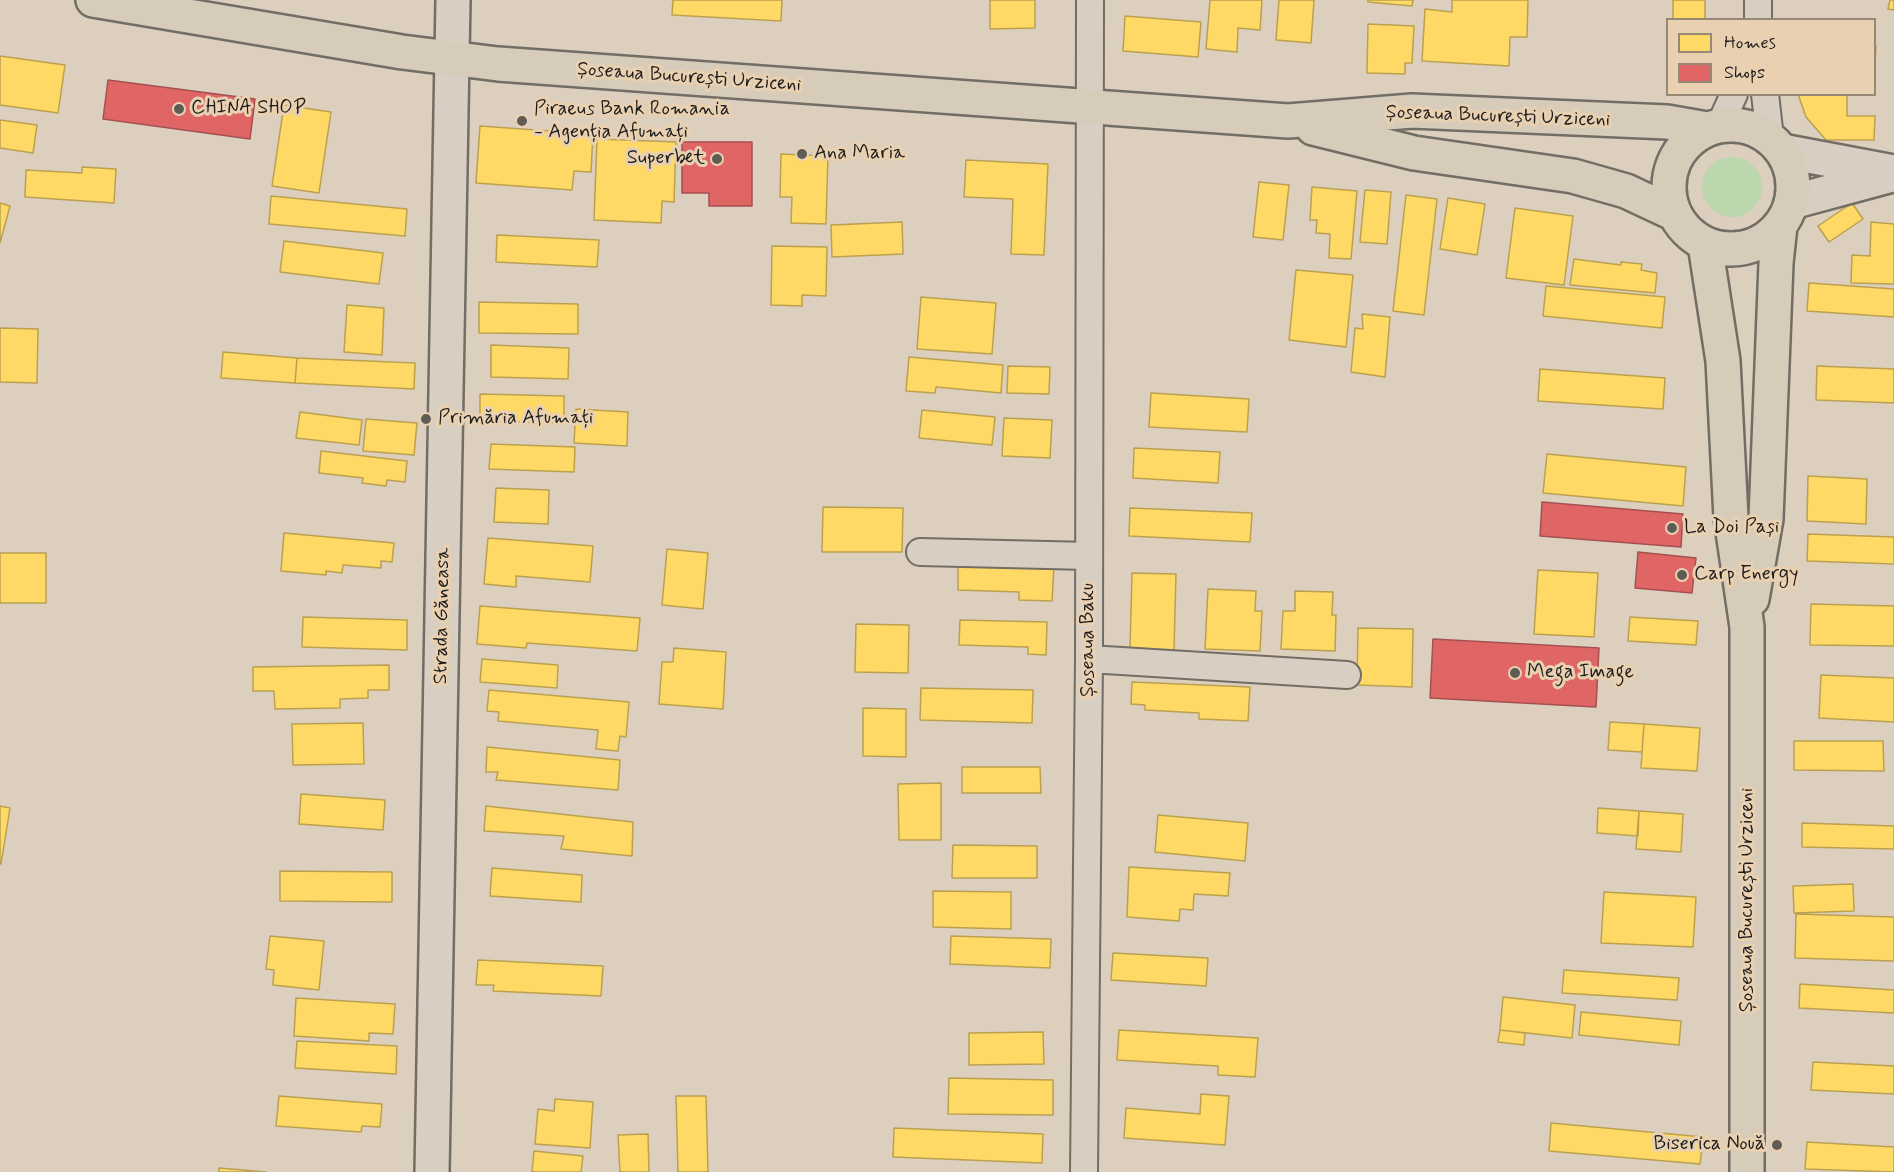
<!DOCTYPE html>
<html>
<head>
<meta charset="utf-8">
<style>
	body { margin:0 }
	#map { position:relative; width:1894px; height:1172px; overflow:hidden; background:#dccfbe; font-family:Mynerve,sans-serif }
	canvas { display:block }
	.legend { position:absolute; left:1666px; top:18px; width:210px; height:78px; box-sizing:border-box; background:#e9d0b1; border:2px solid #978875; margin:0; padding:8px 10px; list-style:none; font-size:18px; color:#1c1c1c }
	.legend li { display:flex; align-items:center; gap:12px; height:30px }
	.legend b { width:30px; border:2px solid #978875 }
</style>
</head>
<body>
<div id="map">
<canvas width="1894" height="1172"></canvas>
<ul class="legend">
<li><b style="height:16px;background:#ffd966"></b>Homes</li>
<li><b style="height:16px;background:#e06666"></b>Shops</li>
</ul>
</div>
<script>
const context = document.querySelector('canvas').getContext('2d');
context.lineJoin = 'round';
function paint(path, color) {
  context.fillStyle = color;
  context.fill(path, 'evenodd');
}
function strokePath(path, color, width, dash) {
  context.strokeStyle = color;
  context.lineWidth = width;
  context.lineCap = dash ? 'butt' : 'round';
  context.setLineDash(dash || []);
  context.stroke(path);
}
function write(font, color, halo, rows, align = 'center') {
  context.font = font + ' Mynerve,sans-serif';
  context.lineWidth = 6;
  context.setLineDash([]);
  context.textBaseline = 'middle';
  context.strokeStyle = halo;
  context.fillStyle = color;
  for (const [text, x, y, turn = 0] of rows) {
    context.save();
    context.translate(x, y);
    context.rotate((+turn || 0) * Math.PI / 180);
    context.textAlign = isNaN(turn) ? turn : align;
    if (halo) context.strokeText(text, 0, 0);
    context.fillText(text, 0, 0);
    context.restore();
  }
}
const green = new Path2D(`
	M1702 187a30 30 0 1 1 60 0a30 30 0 1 1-60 0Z`);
const homes = new Path2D(`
	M673,0h109l-1,21 -109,-6z
	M990,0h45v28l-45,1z
	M1210,0h52l-2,30 -22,-2 -1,24 -31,-3z
	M1279,0h35l-3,43 -35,-3z
	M1368,0h45l-1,6 -44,-4z
	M1452,0h76l-1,37h-17l-1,29 -87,-5 3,-52 27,3z
	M1673,0h32v20h-32z
	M1890,0h4v10l-6,-1z
	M1125,16l76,6 -3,35 -75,-6z
	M1368,24l46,2 -2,37h-7v11l-38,-1z
	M1874,46h2l-2,39z
	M0,56l65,9 -7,48 -58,-8z
	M1798,94h49v22h28l-1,24h-48l-20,-23z
	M284,105l47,7 -12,81 -47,-7z
	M0,120l37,5 -4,28 -33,-5z
	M480,126l113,8 -2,38 -17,-1 -2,19 -96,-7z
	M597,139l79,3 -2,60 -12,-1 -1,22 -67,-3z
	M781,154l47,2 -2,68 -35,-1 1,-26h-12z
	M966,160l82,4 -4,91 -33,-1 2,-55 -49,-2z
	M82,167l34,2 -2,34 -89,-6 1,-27 56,3z
	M1259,182l30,3 -6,55 -30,-3z
	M1312,187l45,4 -6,68 -22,-1 1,-24 -14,-1 1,-13h-7z
	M1365,190l26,2 -4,52 -27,-2z
	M1406,195l31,4 -13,116 -31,-4z
	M271,196l136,13 -2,27 -136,-12z
	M1448,198l37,6 -8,51 -37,-6z
	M0,203l10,3 -10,37z
	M1852,203l11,16 -34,23 -11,-16z
	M1515,208l58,8 -9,69 -58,-7z
	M902,222l1,32 -71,3 -1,-32z
	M1871,222l23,2v60l-43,-1 1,-28 18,1z
	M497,235l102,5 -2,27 -101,-5z
	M284,241l99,12 -4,31 -99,-12z
	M772,246l55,1 -1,49 -24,-1v11l-31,-1z
	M1574,259l47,6v-3l21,2 -1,6 16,3 -2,20 -85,-8z
	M1296,270l57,5 -7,72 -57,-7z
	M1809,283l85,6v28l-87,-6z
	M1546,286l119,11 -3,31 -119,-12z
	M921,297l75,6 -4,51 -75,-5z
	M479,302l99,2v30l-99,-1z
	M347,305l37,3 -2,47 -38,-3z
	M1362,314l28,3 -5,60 -34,-5 4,-44 8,1z
	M0,328l38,1 -1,54 -37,-1z
	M491,345l78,3 -1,31 -77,-2z
	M223,352l74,6 -2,25 -74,-5z
	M909,357l94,8 -2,28 -65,-6 -1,6 -29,-2z
	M297,358l118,5 -1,26 -119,-6z
	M1008,366l42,1 -1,27 -42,-1z
	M1817,366l77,3v34l-78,-3z
	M1540,369l125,9 -2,31 -125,-8z
	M1151,393l98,6 -2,33 -98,-5z
	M480,394l84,2v27l-84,-2z
	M576,409l52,3 -1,34 -53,-3z
	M922,410l73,7 -3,28 -73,-7z
	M300,412l62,8 -3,25 -63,-7z
	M1004,418l48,2 -2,38 -48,-2z
	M366,419l51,4 -3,32 -51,-4z
	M491,444l84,3 -1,25 -85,-3z
	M1134,448l86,4 -2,31 -85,-5z
	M321,451l86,10 -2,21 -18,-2 -1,6 -24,-3 1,-5 -44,-5z
	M1547,454l139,13 -3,39 -140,-13z
	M1808,476l59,3 -1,45 -59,-3z
	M496,488l53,2 -1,34 -54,-2z
	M823,507l80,1 -1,44h-80z
	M1130,508l122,5 -2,29 -121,-6z
	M284,533l110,10 -2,19 -11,-1v7l-38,-3 -1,8 -16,-2v4l-45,-4z
	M1808,534l86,3v27l-87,-3z
	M488,538l105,8 -3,36 -74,-6v11l-32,-3z
	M667,549l41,4 -5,56 -41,-4z
	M0,553h46v50h-46z
	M958,564l96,2 -2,35 -33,-1v-8l-61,-2z
	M1538,570l60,3 -4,64 -60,-3z
	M1132,573l44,1 -2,76 -44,-1z
	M1208,589l48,2 -1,20h7l-2,40 -55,-2z
	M1295,591l38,1 -1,23h4l-1,36 -54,-2 2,-38h12z
	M1811,604l83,2v40l-84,-1z
	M480,606l160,12 -3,33 -110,-8 -1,5 -49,-4z
	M303,617l104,3v30l-105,-3z
	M1630,617l68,4 -2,24 -68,-4z
	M960,620l87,2 -1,33 -18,-1v-7l-69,-2z
	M856,624l53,1 -1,48 -53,-1z
	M1358,628l55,1 -1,58 -55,-2z
	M674,648l52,4 -3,57 -64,-5 3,-42h11z
	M482,659l76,6 -1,23 -77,-6z
	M389,665v25h-21v8l-28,1v9l-65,1 -1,-18h-21v-24z
	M1821,675l73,3v44l-75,-4z
	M1132,682l118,5 -2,34 -49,-2v-6l-54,-3v-5l-14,-1z
	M921,688l112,2 -1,33 -112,-3z
	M489,690l140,12 -3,35 -6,-1 -2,15 -22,-2 2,-19 -100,-9 1,-9 -12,-1z
	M863,708l43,1v48l-43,-1z
	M1610,722l34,2 -2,28 -34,-2z
	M363,723l1,41 -71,1 -1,-41z
	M1644,724l56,4 -3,43 -56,-3z
	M1794,741h89l1,30 -90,-1z
	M487,747l133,13 -2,30 -122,-10 2,-8h-12z
	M962,767h78l1,26h-79z
	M941,783v57h-42l-1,-56z
	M301,794l84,6 -2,30 -84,-6z
	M0,806l10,2 -9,56h-1z
	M486,806l147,16 -1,34 -71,-7 3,-13 -80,-5z
	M1598,808l41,3 -1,25 -41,-3z
	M1639,811l44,3 -2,38 -45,-3z
	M1158,815l90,8 -3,38 -90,-9z
	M1802,823l92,3v23l-92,-2z
	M953,845l84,1v32h-85z
	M1129,867l101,6 -2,23 -34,-2 -1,16 -13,-1 -1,12 -52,-4z
	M492,868l90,7 -1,27 -91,-6z
	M280,871l112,1v30l-112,-1z
	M1853,884l1,27 -60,2 -1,-27z
	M933,891l78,1v37l-78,-2z
	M1604,892l92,5 -3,50 -92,-4z
	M1796,914l98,3v44l-99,-3z
	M270,936l54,5 -5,49 -46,-5 1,-15 -8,-1z
	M951,936l100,3 -1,29 -100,-4z
	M1113,953l95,5 -2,28 -95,-6z
	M478,960l125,6 -2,30 -108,-5 1,-6h-18z
	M1564,970l115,8 -2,22 -115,-7z
	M1800,984l94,6v23l-95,-5z
	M1503,997l72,8 -3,33 -72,-8z
	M296,998l99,6 -2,30 -24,-1v8l-75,-5z
	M1581,1012l100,9 -2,24 -100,-10z
	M1119,1030l139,8 -3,39 -37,-2v-9l-101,-6z
	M1500,1030l25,3 -1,12 -26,-3z
	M1043,1032l1,32 -75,1v-32z
	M297,1041l100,5 -1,28 -101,-6z
	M1813,1062l81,4v28l-83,-4z
	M949,1078l104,2v35l-105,-1z
	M1201,1094l28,2 -4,49 -101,-7 2,-30 74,6z
	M279,1096l103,8 -2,23 -18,-1 -1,6 -85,-6z
	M676,1096h30l2,76h-30z
	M555,1099l38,3 -3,46 -55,-4 3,-35 16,2z
	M1551,1123l152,14 -3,27 -151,-13z
	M894,1128l149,6 -1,29 -149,-6z
	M648,1134l1,38h-29l-2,-37z
	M1807,1142l87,5v25l-89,-3z
	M534,1151l49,5 -2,16h-49z
	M219,1168l47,4h-47z`);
const shops = new Path2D(`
	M108,80l147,19 -5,40 -147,-20z
	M682,142h70v64h-43v-13h-27z
	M1542,502l141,12 -2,33 -141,-11z
	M1638,552l58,6 -4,35 -57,-5z
	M1433,639l166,9 -3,59 -166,-9z`);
const street = new Path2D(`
	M1758,0v20
	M1765,94l5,44
	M1720,125l14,-31
	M920,552l169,4
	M1089,659l258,16
	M1084,1172l5,-513 1,-659`);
const secondary = new Path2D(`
	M1782,151l112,21
	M1792,202l100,-27
	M432,1172l21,-1172`);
const highway = new Path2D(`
	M93,0l309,52 96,12 790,57 124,-10 255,11 40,7
	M1669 187a62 62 0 1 1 124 0a62 62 0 1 1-124 0Z
	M1313,128l101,25 159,23 53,15 49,23
	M1705,244l18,117 8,157 16,109v545
	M1752,599l14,-80 10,-256 4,-37`);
const markers = [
	[179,109,6,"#5f5b55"],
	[522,121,6,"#5f5b55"],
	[802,154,6,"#5f5b55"],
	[717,159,6,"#5f5b55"],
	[426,419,6,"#5f5b55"],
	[1672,528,6,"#5f5b55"],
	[1682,575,6,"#5f5b55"],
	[1515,673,6,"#5f5b55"],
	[1777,1145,6,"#5f5b55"]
];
const streetNames = [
	["Șoseaua București Urziceni",689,78,4],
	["Șoseaua București Urziceni",1498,117,2],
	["Strada Găneasa",443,616,-89],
	["Șoseaua Baku",1089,640,-90],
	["Șoseaua București Urziceni",1748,900,-90]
];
const poiNames = [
	["CHINA SHOP",191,109],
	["Piraeus Bank Romania",534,110],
	["- Agenția Afumați",534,133],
	["Ana Maria",814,154],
	["Superbet",705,159,"right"],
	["Primăria Afumați",438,419],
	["La Doi Pași",1684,528],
	["Carp Energy",1694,575],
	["Mega Image",1527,673],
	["Biserica Nouă",1765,1145,"right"]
];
paint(green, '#bcd6ae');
paint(homes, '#ffd966');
strokePath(homes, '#bba050', 1.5);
paint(shops, '#e06666');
strokePath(shops, '#a55050', 1.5);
strokePath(street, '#726d65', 30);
strokePath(secondary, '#726d65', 38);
strokePath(highway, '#726d65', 38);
strokePath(street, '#d8cec2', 26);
strokePath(secondary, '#d8cec2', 33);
strokePath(highway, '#d6ccb9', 33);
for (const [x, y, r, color] of markers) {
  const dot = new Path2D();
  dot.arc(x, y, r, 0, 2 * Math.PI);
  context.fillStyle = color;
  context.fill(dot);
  strokePath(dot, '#e9d0b1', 2);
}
write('20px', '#1c1c1c', '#e9d0b1', streetNames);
write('20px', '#1c1c1c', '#e9d0b1', poiNames, 'left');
</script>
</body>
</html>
